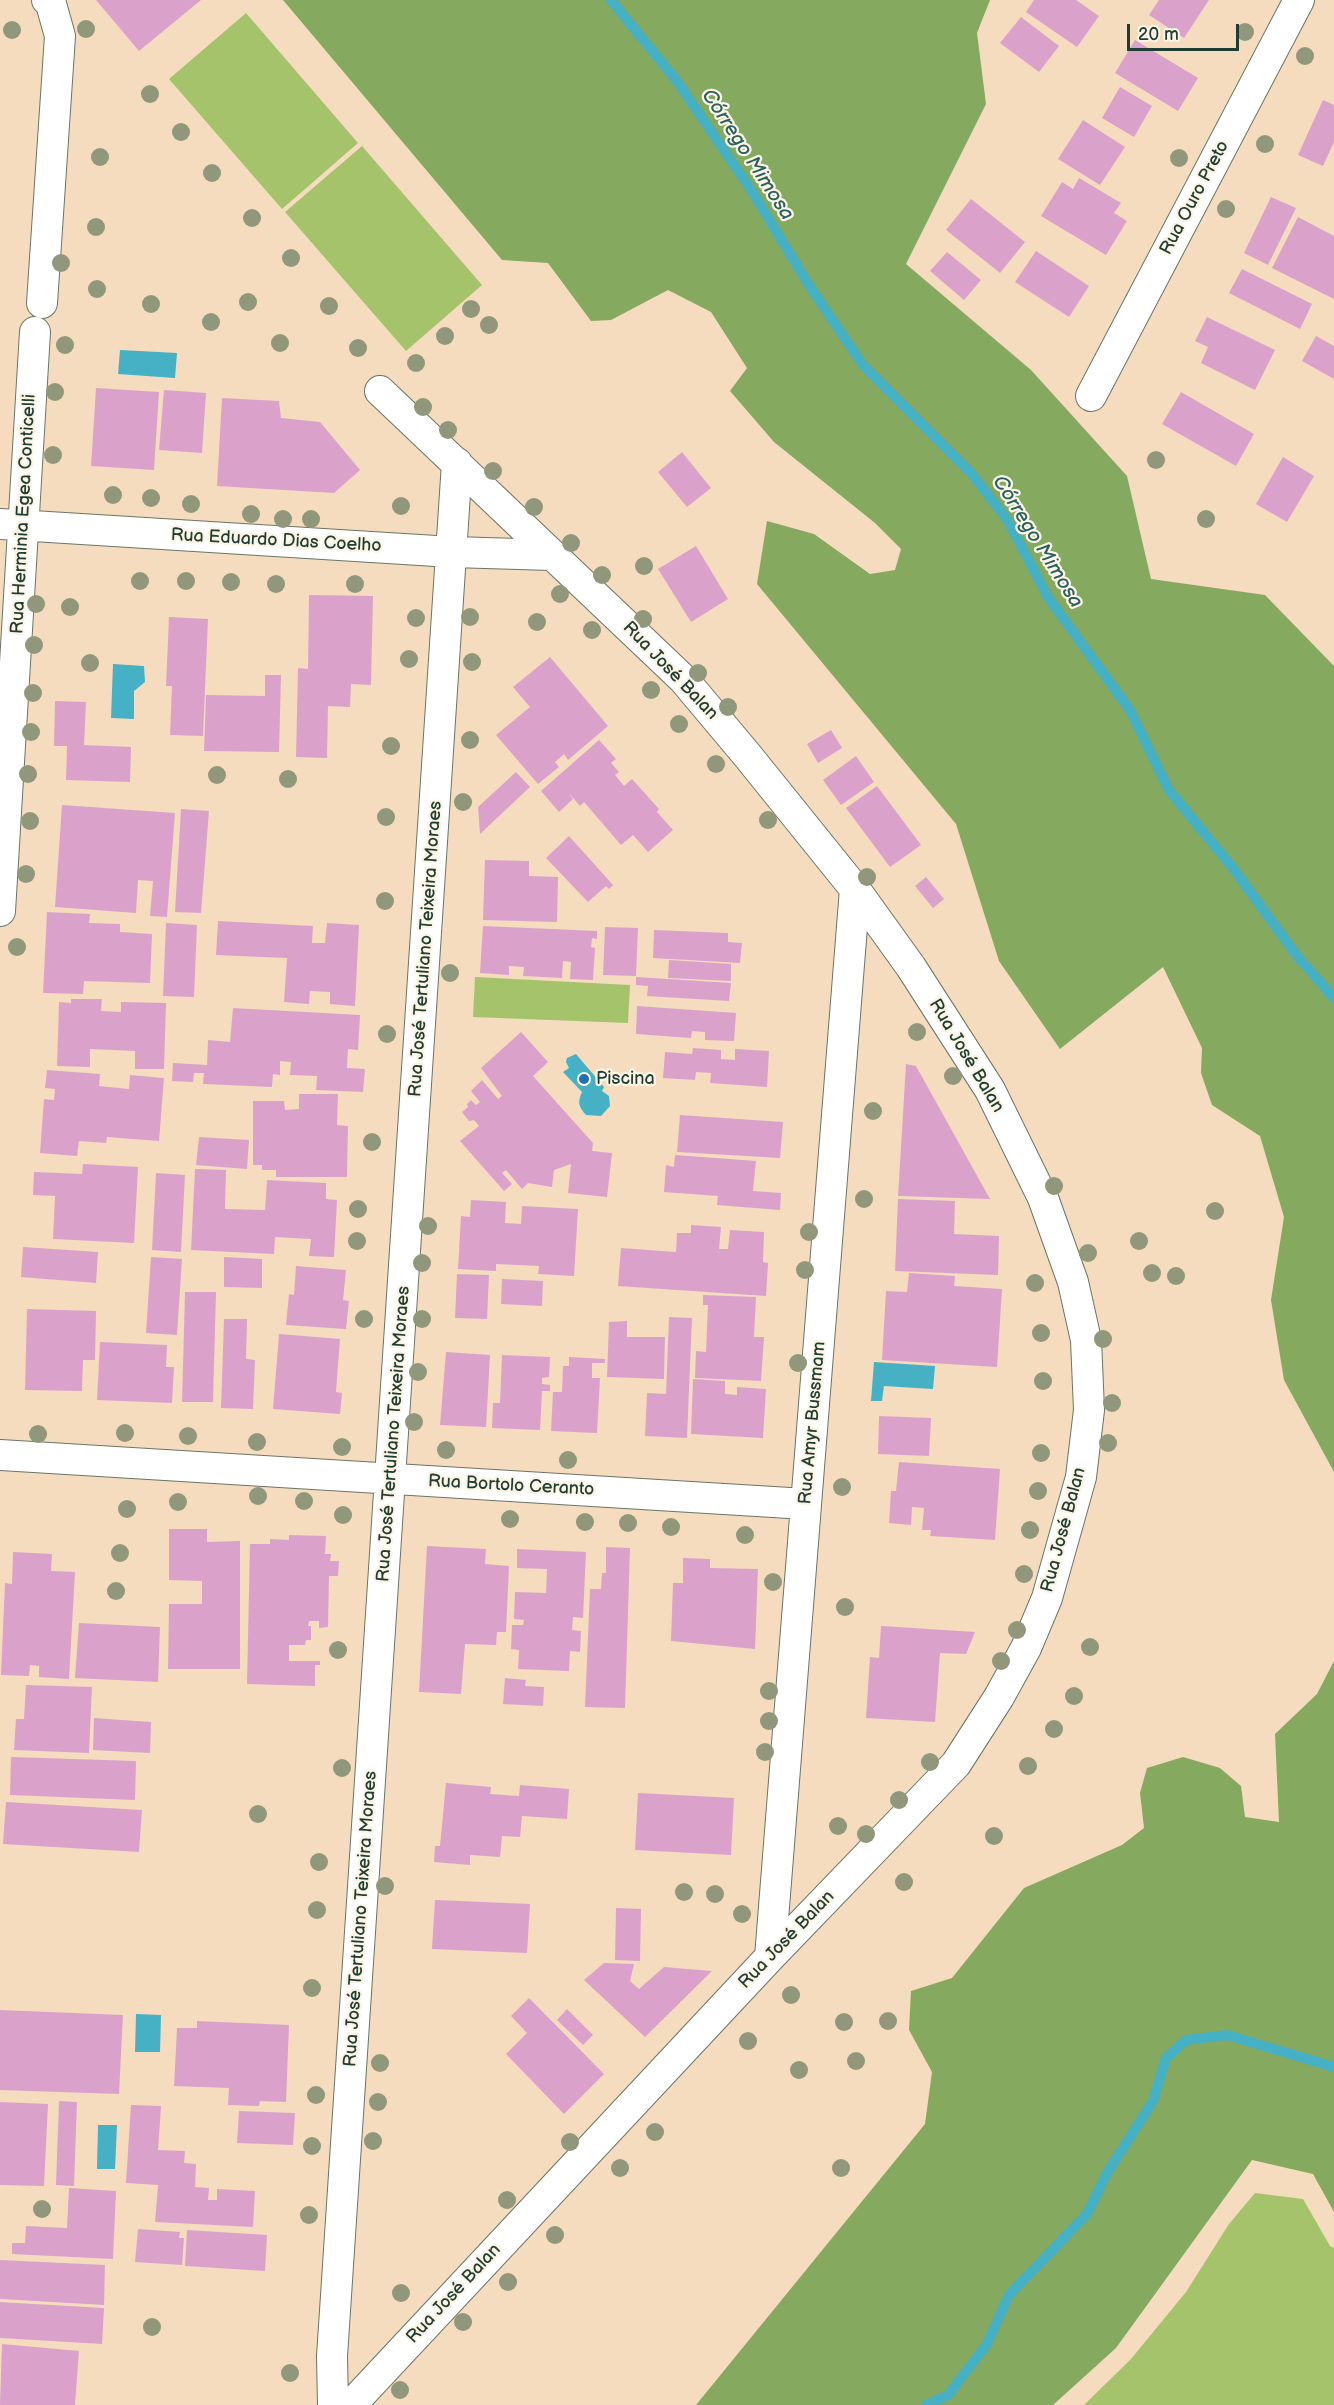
<!DOCTYPE html>
<html>
<head>
<meta charset="utf-8">
<style>
	body { margin:0 }
	#map { position:relative; width:1334px; height:2405px; overflow:hidden; background:#f5dcbf; font-family:"Balsamiq Sans",sans-serif }
	canvas { display:block }
	.scale { position:absolute; left:1127px; top:24px; width:112px; height:27px; box-sizing:border-box; border:3px solid #1f3d34; border-top:0; padding-left:8px; font-size:18px; line-height:21px; white-space:nowrap; color:#1f3d34; -webkit-text-stroke:4px #fcf5e5; paint-order:stroke }
</style>
</head>
<body>
<div id="map">
<canvas width="1334" height="2405"></canvas>
<div class="scale">20 m</div>
</div>
<script>
const context = document.querySelector('canvas').getContext('2d');
context.lineJoin = 'round';
function paint(path, color) {
  context.fillStyle = color;
  context.fill(path, 'evenodd');
}
function strokePath(path, color, width, dash) {
  context.strokeStyle = color;
  context.lineWidth = width;
  context.lineCap = dash ? 'butt' : 'round';
  context.setLineDash(dash || []);
  context.stroke(path);
}
function write(font, color, halo, rows, align = 'center') {
  context.font = font + ' "Balsamiq Sans",sans-serif';
  context.lineWidth = 4.5;
  context.setLineDash([]);
  context.textBaseline = 'middle';
  context.strokeStyle = halo;
  context.fillStyle = color;
  for (const [text, x, y, turn = 0] of rows) {
    context.save();
    context.translate(x, y);
    context.rotate((+turn || 0) * Math.PI / 180);
    context.textAlign = isNaN(turn) ? turn : align;
    if (halo) context.strokeText(text, 0, 0);
    context.fillText(text, 0, 0);
    context.restore();
  }
}
const green = new Path2D(`
	M246,13l112,130 -76,66 -113,-130z
	M362,146l120,139 -76,66 -121,-139z
	M475,977l155,8 -2,38 -155,-6z
	M1255,2193l48,6 27,47 4,2v157h-250l47,-46 55,-67 43,-68z`);
const forest = new Path2D(`
	M283,0h707l-13,33 9,71 -80,160 125,106 96,106 24,103 114,16 69,71v806l-50,-92 -13,-80 13,-83 -24,-81 -48,-31 -11,-32 1,-25 -39,-81 -103,82 -61,-88 -43,-137 -199,-240 10,-63 47,13 56,40 25,-4 6,-21 -26,-26 -101,-81 -44,-51 17,-23 -36,-56 -43,-22 -57,30 -20,1 -43,-58 -46,-3z
	M1334,1661v551l-21,-38 -61,-14 -136,188 -63,57h-357l229,-281 7,-52 -23,-42 2,-39 41,-13 72,-90 98,-43 22,-17 -4,-35 7,-25 36,-11 37,11 21,18 4,31 34,5 -4,-88 42,-40z`);
const water = new Path2D(`
	M120,350l57,3 -2,25 -57,-4z
	M113,664l31,2 1,16 -11,9v28l-23,-1z
	M576,1054l28,33 -2,4 7,5 1,10 -9,10 -15,-1c-7,-8 -9,-12 -4,-23l-19,-20 6,-4 -3,-6 1,-4z
	M874,1362l61,4 -2,23 -49,-3 -2,15h-11z
	M136,2014l25,1 -1,37h-25z
	M98,2125h19l-2,44h-18z`);
const stream = new Path2D(`
	M611,0l66,81 75,110 57,94 54,80 109,109 35,45 41,78 82,113 39,80 64,78 65,89 36,41
	M926,2405l22,-10 39,-51 22,-49 78,-81 20,-41 46,-72 13,-43 20,-18 41,-5 107,32`);
const building = new Path2D(`
	M96,0h105l-62,51z
	M1034,0h42l23,16 -22,31 -51,-35z
	M1159,0h50l-25,38 -35,-23z
	M1021,17l38,29 -20,26 -39,-29z
	M1135,40l63,38 -20,33 -63,-38z
	M1120,87l32,19 -18,31 -32,-19z
	M1323,100l11,5v37l-11,24 -25,-11z
	M1083,120l42,27 -25,38 -42,-26z
	M1079,178l42,25 -7,10 13,8 -21,34 -65,-39 21,-34 11,7z
	M1271,197l25,11 -28,57 -24,-12z
	M971,199l54,43 -25,31 -54,-43z
	M1298,217l36,19v63l-62,-31z
	M1036,251l53,35 -20,31 -54,-35z
	M947,252l34,28 -17,20 -34,-29z
	M1242,269l70,35 -12,25 -71,-36z
	M1207,317l68,33 -20,40 -54,-27 7,-16 -13,-6z
	M1316,336l18,10v33l-32,-18z
	M96,388l63,4 -5,78 -63,-4z
	M164,390l42,3 -4,60 -43,-3z
	M1181,392l73,42 -18,32 -74,-42z
	M222,398l57,3 2,17 39,4 40,48 -26,23 -117,-7z
	M682,452l29,36 -24,19 -29,-35z
	M1283,457l31,19 -27,46 -31,-18z
	M696,546l32,53 -37,23 -33,-53z
	M309,595l64,1 -2,89 -20,-1 -1,23 -22,-1 -1,52 -31,-1 2,-89 10,1z
	M169,617l39,2 -5,117 -33,-1 2,-49h-6z
	M550,657l58,69 -40,34 -4,-6 -9,8 4,5 -21,17 -42,-49 34,-28 -17,-20z
	M265,675h16l-2,77 -75,-1 2,-56 59,1z
	M55,701l31,1 -2,43 47,2 -1,35 -64,-2 1,-34h-13z
	M831,730l11,18 -24,15 -11,-19z
	M599,740l17,19 -5,4 8,9 -4,3 9,11 8,-7 27,30 -2,3 16,18 -25,22 -15,-17 -12,10 -37,-43 -4,4 -11,-13 4,6 -14,13 -18,-21z
	M856,756l18,26 -33,23 -18,-25z
	M516,772l14,15 -50,47 -2,-27z
	M877,786l44,59 -31,22 -44,-59z
	M62,805l113,8 -8,104 -17,-1 3,-35 -15,-1 -2,33 -81,-6z
	M181,809l28,2 -8,102 -26,-1z
	M569,836l44,49 -4,4 -3,-3 -18,16 -42,-44z
	M485,860l44,1v15l29,1 -1,45 -74,-2z
	M926,877l18,22 -11,9 -18,-22z
	M47,912l43,2 -1,9 31,1v8l32,2 -2,49 -66,-2 -1,13 -40,-1z
	M218,921l95,5 -1,17h13l2,-20 32,2 -4,81 -25,-2v-12l-20,-1 -1,13 -25,-2 3,-44 -71,-3z
	M166,923l31,2 -3,72 -31,-1z
	M483,926l114,5v8l-5,-1 -1,9 4,1 -2,32 -23,-1 1,-17 -8,-1 -1,17 -39,-2 1,-9 -15,-1v9l-29,-2z
	M605,927l33,1 -2,48 -33,-1z
	M654,930l74,3v9l14,1 -2,20 -87,-5z
	M669,960l62,4v17l-63,-3z
	M636,977l95,6 -2,18 -82,-5 1,-10 -12,-1z
	M71,999h31l-1,12 20,1v-10l45,1 -2,66h-29v-18l-45,-2v18l-33,-1 2,-64 12,1z
	M637,1006l99,7 -2,28 -29,-1v-8l-13,-1 -1,7 -55,-4z
	M233,1008l127,7 -2,35 -10,-1 -1,19 18,1 -2,23 -47,-2 1,-14 -27,-1 1,-13 -11,-1v14l-7,-1 -1,13 -69,-3 1,-11h-10l-1,9 -21,-1 1,-18 34,2 1,-25 22,2z
	M521,1032l27,30 -15,14 60,67 -1,8 20,2 -5,44 -39,-4 3,-29 -17,6 -2,17 -24,-4 -6,6 -16,-19 -4,3 10,11 -8,7 -44,-50 19,-15 -5,-6 -5,1 -7,-9 6,-5 -1,-3 4,-4 5,5 4,-3 -9,-11 11,-11 16,19 4,-3 -21,-28z
	M693,1048l28,2v9l14,1v-11l34,2 -2,36 -57,-4 1,-10 -15,-1 -1,8 -32,-2 2,-26 27,2z
	M906,1064l10,2 74,133 -92,-3z
	M47,1070l53,4 -1,12 30,3 1,-14 34,3 -5,63 -52,-4 -1,6 -27,-2 -2,15 -37,-3 4,-54 10,1 1,-11 -10,-1z
	M299,1094h39l-1,31 11,1 -1,51h-71v-7h-14v-5h-9v-64h31l1,9 14,-1z
	M680,1115l103,7 -3,36 -103,-6z
	M199,1137l50,3 -2,29 -51,-4z
	M675,1155l81,6 -3,30 28,2 -1,17 -63,-5 1,-9 -54,-4 2,-27 8,2z
	M83,1164l55,3 -4,76 -81,-4 2,-43 -22,-1 1,-23 48,2z
	M195,1169l31,1 -1,39 40,1 2,-30 59,3v16l11,1 -3,57 -25,-1 2,-17 -36,-2 -1,17 -83,-4z
	M156,1173l29,2 -4,77 -29,-2z
	M898,1199l57,2 -1,33 45,2 -1,39 -103,-4z
	M471,1200l35,2 -1,21 16,1 1,-18 56,3 -4,67 -36,-2 1,-8 -43,-2v7l-38,-2 3,-53 9,1z
	M691,1225l30,2 -2,22h9l2,-19 34,2 -1,30 5,1 -2,33 -148,-10 3,-38 55,4 1,-19h14z
	M23,1247l75,5 -2,31 -75,-6z
	M151,1257l31,2 -5,76 -31,-2z
	M224,1257l38,2v29l-38,-1z
	M296,1266l50,4 -3,30 6,1 -3,28 -60,-4 3,-31 5,1z
	M909,1273l46,3 -1,10 48,3 -5,78 -115,-7 4,-69 21,1z
	M457,1274l32,1 -2,44 -32,-1z
	M502,1279l41,2 -1,25 -41,-2z
	M185,1292h31l-3,110h-31z
	M703,1295l53,2 -2,40h10l-3,44 -66,-3 1,-27 10,1 2,-47h-5z
	M27,1309l69,2 -1,49h-12l-1,31 -57,-1z
	M669,1317l23,1 -5,120 -42,-2 2,-43 19,1z
	M224,1319h23l-1,40 9,1 -2,49 -32,-1z
	M627,1321v16h38l-1,42 -57,-2 2,-55z
	M279,1334l61,5 -4,53 6,1 -2,21 -67,-5z
	M100,1342l67,3 -1,22h8l-2,36 -75,-3z
	M446,1352l44,3 -4,72 -46,-2z
	M502,1355l48,2 -1,20 -7,1v6l8,1v6h-8l-2,39 -48,-2 1,-25h7z
	M569,1357l36,2v4h-13v15h8l-3,55 -46,-2 2,-39h9l1,-26h6z
	M693,1379l32,2v13l12,1v-8l29,2 -3,49 -72,-4z
	M879,1416l52,2 -2,38 -51,-2z
	M899,1462l101,7 -5,71 -65,-4 1,-6h-9l2,-22 -12,-1 -1,18 -22,-2 2,-32h5z
	M169,1529h38v13l33,-1v128h-72l1,-65h33v-23l-33,-1z
	M289,1535l37,1 -1,18h6l-1,7h9l-1,15h-9l-1,51 -9,1v-7h-10l-1,5h3v14h-5l-1,5h-16v16h31v4h-5v21l-68,-2 3,-140h20v-5l19,1z
	M427,1546l59,3 -1,15 24,2 -3,66h-9l-1,13 -31,-1 -4,50 -42,-2z
	M606,1547l24,1 -5,160 -40,-1 5,-118h11l1,-16h4z
	M517,1549l69,3 -3,66 -10,-1 -1,13 9,1 -1,21 -10,-1 -1,20 -51,-2 1,-19 -8,-1 1,-24h11l1,-5 -10,-1 1,-27 31,1 1,-24 -30,-1z
	M13,1552l39,2 -1,17 24,1 -6,107 -30,-2v-11l-9,-1 -1,11 -28,-1 4,-92 7,1z
	M683,1558l27,1v9l48,1 -3,80 -84,-8 2,-58h10z
	M79,1623l81,4 -2,55 -83,-4z
	M881,1626l94,6 -9,22 -26,-1 -5,69 -69,-4 4,-61 9,1z
	M505,1678l21,2 -1,6 19,1 -1,19 -40,-2z
	M26,1685l66,2 -3,66 -75,-3 2,-31h8z
	M94,1718l57,4 -1,31 -57,-3z
	M11,1757l125,4 -1,39 -125,-5z
	M446,1783l45,4 -1,7 29,2 1,-11 49,4 -2,30 -45,-3 -2,21 -18,-1 -2,21 -30,-2v10l-36,-3 1,-16h5z
	M638,1793l96,5 -3,57 -96,-5z
	M6,1802l136,8 -3,42 -136,-8z
	M435,1900l95,4 -3,49 -95,-4z
	M616,1908l25,1 -1,52 -25,-1z
	M604,1963l30,1 -4,17 9,8 25,-22 48,4 -67,66 -61,-57z
	M529,1998l75,76 -40,40 -58,-60 21,-21 -16,-17z
	M567,2009l26,26 -10,10 -26,-25z
	M0,2010l123,5 -4,79 -119,-4z
	M197,2021l92,4 -3,77 -26,-1 -1,5 -31,-1 1,-17 -55,-2 3,-58h20z
	M59,2101l18,1 -3,84 -18,-1z
	M0,2102l48,2 -4,82 -44,-1z
	M131,2105l30,1 -3,44 27,1 -1,12 12,1 -1,23 14,1 -1,12h9v-11l38,2 -2,36 -98,-5 3,-37 -32,-2z
	M239,2111l56,2 -2,32 -56,-2z
	M69,2188l47,3 -3,68 -101,-5v-11h13l1,-17 41,2z
	M138,2229l42,3 -1,6h5l-2,27 -47,-3z
	M187,2230l80,5 -2,36 -80,-5z
	M0,2260l105,5 -1,40 -104,-6z
	M0,2302l104,6 -2,36 -102,-6z
	M2,2344l77,7 -4,54h-75z`);
const street = new Path2D(`
	M42,303l18,-267 -9,-32 -4,-4
	M1091,396l208,-396
	M0,524l452,28 100,3
	M0,911l35,-579
	M0,1455l806,49
	M770,1957l85,-1068
	M333,2405l-1,-49 125,-1893
	M351,2405l419,-448 186,-193 43,-67 27,-49 21,-50 34,-121 8,-67 -3,-70 -13,-58 -30,-84 -53,-108 -79,-123 -56,-78 -108,-134 -63,-75 -304,-289`);
const trees = [
	[86,29],
	[12,30],
	[1245,32],
	[1305,56],
	[150,94],
	[181,132],
	[1265,144],
	[100,157],
	[1179,158],
	[212,173],
	[1226,209],
	[252,218],
	[96,227],
	[291,258],
	[61,263],
	[97,289],
	[248,302],
	[151,304],
	[329,306],
	[471,309],
	[211,322],
	[489,325],
	[445,336],
	[280,343],
	[65,345],
	[358,348],
	[416,363],
	[55,392],
	[423,407],
	[448,430],
	[53,455],
	[1156,460],
	[493,471],
	[113,495],
	[151,498],
	[191,504],
	[401,506],
	[534,507],
	[251,514],
	[283,519],
	[311,519],
	[1206,519],
	[571,543],
	[644,566],
	[602,575],
	[140,581],
	[186,581],
	[231,582],
	[276,584],
	[355,584],
	[560,594],
	[36,604],
	[70,607],
	[470,617],
	[416,618],
	[643,619],
	[537,622],
	[592,630],
	[34,645],
	[409,659],
	[472,662],
	[90,663],
	[698,673],
	[651,690],
	[33,693],
	[728,707],
	[679,724],
	[31,732],
	[470,740],
	[391,746],
	[716,764],
	[28,774],
	[217,775],
	[288,779],
	[463,802],
	[386,817],
	[768,820],
	[30,821],
	[26,874],
	[867,877],
	[385,901],
	[17,947],
	[450,973],
	[917,1032],
	[387,1034],
	[953,1076],
	[873,1111],
	[372,1142],
	[1054,1186],
	[864,1199],
	[358,1209],
	[1215,1211],
	[428,1226],
	[809,1232],
	[357,1241],
	[1139,1241],
	[1088,1253],
	[422,1263],
	[805,1270],
	[1152,1273],
	[1176,1276],
	[1035,1283],
	[364,1319],
	[422,1319],
	[1041,1333],
	[1103,1339],
	[798,1363],
	[418,1372],
	[1043,1381],
	[1112,1403],
	[414,1422],
	[125,1433],
	[38,1434],
	[188,1436],
	[257,1442],
	[1108,1443],
	[342,1447],
	[446,1450],
	[1041,1453],
	[568,1460],
	[842,1487],
	[1038,1491],
	[258,1496],
	[304,1501],
	[178,1502],
	[127,1509],
	[343,1515],
	[510,1519],
	[585,1522],
	[628,1523],
	[671,1527],
	[1030,1530],
	[745,1535],
	[120,1553],
	[1024,1574],
	[773,1582],
	[116,1591],
	[845,1607],
	[1017,1630],
	[1090,1647],
	[338,1650],
	[1001,1661],
	[769,1691],
	[1074,1696],
	[769,1721],
	[1054,1729],
	[765,1752],
	[930,1762],
	[1028,1766],
	[342,1768],
	[899,1800],
	[258,1814],
	[838,1826],
	[866,1834],
	[994,1836],
	[319,1862],
	[904,1882],
	[385,1886],
	[684,1892],
	[715,1894],
	[317,1910],
	[742,1914],
	[312,1988],
	[791,1995],
	[888,2021],
	[844,2022],
	[748,2041],
	[856,2061],
	[380,2063],
	[799,2070],
	[316,2095],
	[378,2102],
	[655,2132],
	[373,2141],
	[570,2142],
	[312,2146],
	[620,2168],
	[841,2168],
	[507,2200],
	[42,2209],
	[309,2215],
	[555,2235],
	[508,2282],
	[401,2293],
	[463,2322],
	[152,2327],
	[290,2373],
	[400,2390]
];
const markers = [
	[584,1079,6,"#1f6fb2"]
];
const streetNames = [
	["Rua Ouro Preto",1195,198,-62],
	["Rua Herminia Egea Conticelli",24,514,-87],
	["Rua Eduardo Dias Coelho",276,541,3],
	["Rua José Balan",670,671,46],
	["Rua José Tertuliano Teixeira Moraes",426,949,-86],
	["Rua José Balan",966,1056,59],
	["Rua Amyr Bussmam",813,1423,-85],
	["Rua José Tertuliano Teixeira Moraes",394,1434,-86],
	["Rua Bortolo Ceranto",511,1486,3],
	["Rua José Balan",1064,1530,-75],
	["Rua José Tertuliano Teixeira Moraes",361,1919,-86],
	["Rua José Balan",787,1940,-46],
	["Rua José Balan",454,2294,-47]
];
const poiNames = [
	["Piscina",596,1079]
];
const waterNames = [
	["Córrego Mimosa",747,155,57],
	["Córrego Mimosa",1037,542,58]
];
paint(green, '#a5c36b');
paint(forest, '#84a95f');
paint(water, '#46b0c5');
strokePath(stream, '#46b0c5', 10);
paint(building, '#daa2cb');
strokePath(street, '#6a7565', 32);
strokePath(street, '#fff', 30);
context.fillStyle = '#91977a';
for (const [x, y] of trees) {
  context.beginPath();
  context.arc(x, y, 9, 0, 2 * Math.PI);
  context.fill();
}
for (const [x, y, r, color] of markers) {
  const dot = new Path2D();
  dot.arc(x, y, r, 0, 2 * Math.PI);
  context.fillStyle = color;
  context.fill(dot);
  strokePath(dot, '#fcf5e5', 2);
}
write('18px', '#1f3d34', '#fcf5e5', streetNames);
write('18px', '#1f3d34', '#fcf5e5', poiNames, 'left');
write('italic 20px', '#2b6060', '#fcf5e5', waterNames);
</script>
</body>
</html>
